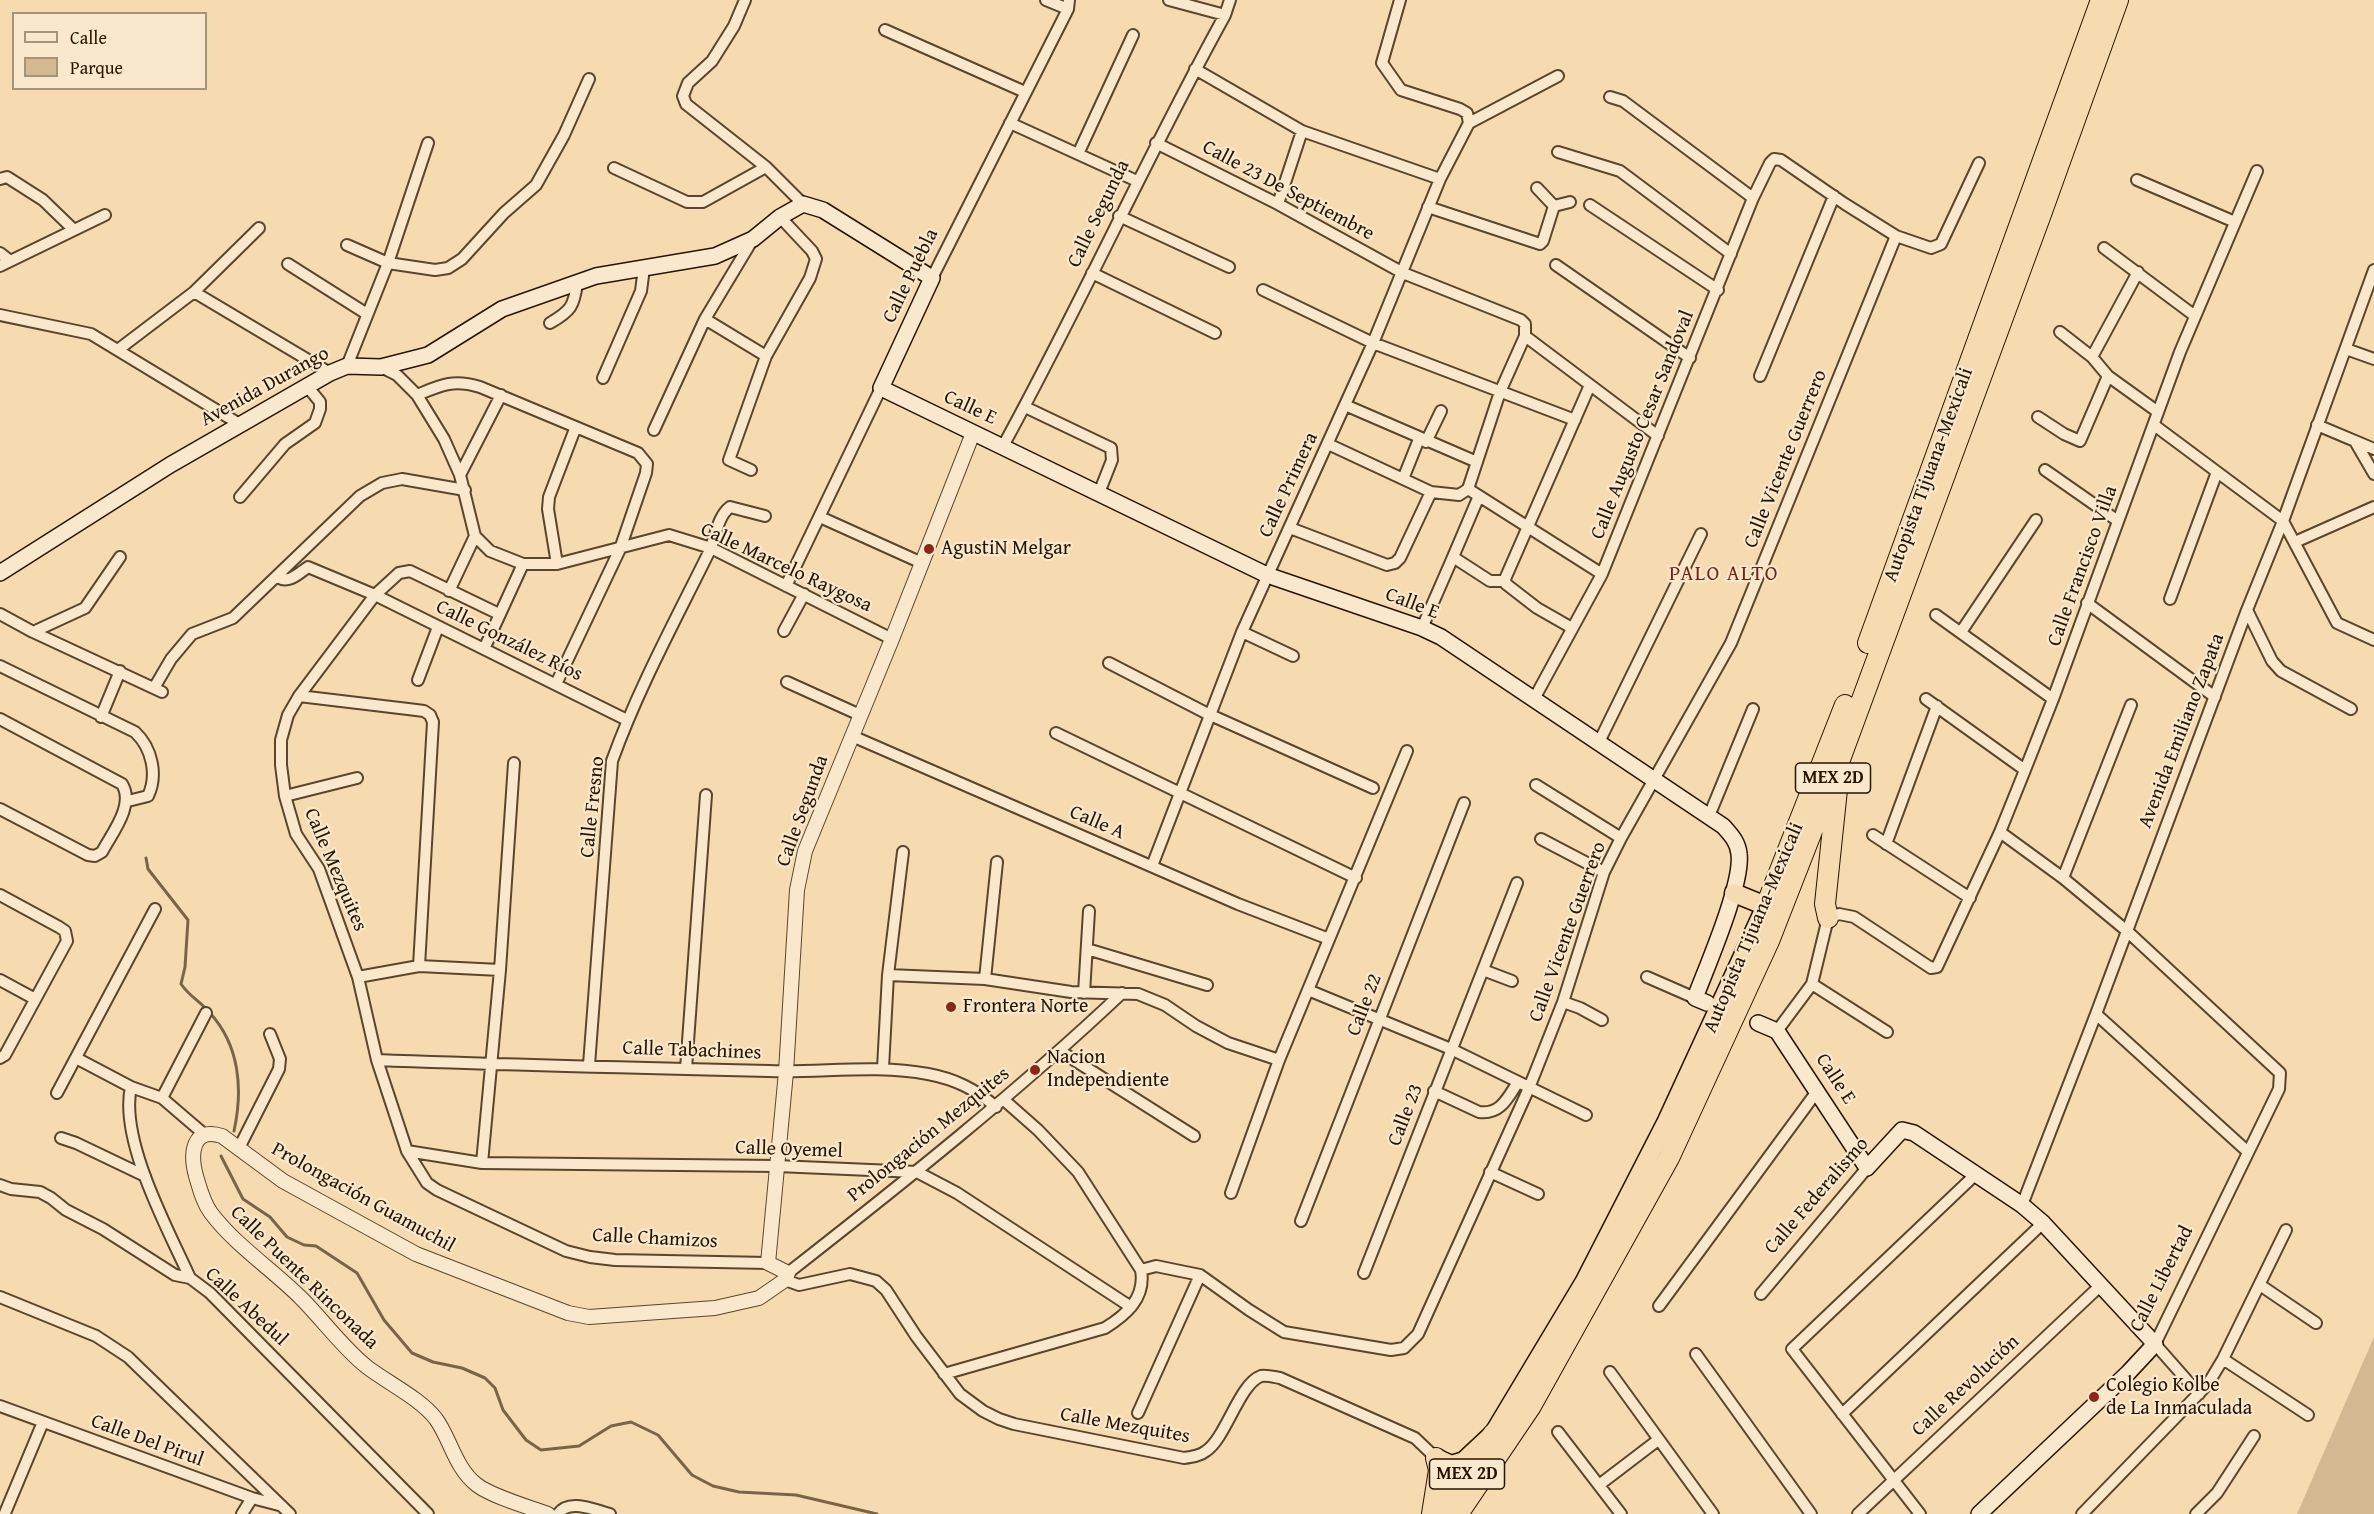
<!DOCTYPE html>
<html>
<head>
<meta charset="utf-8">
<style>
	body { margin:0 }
	#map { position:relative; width:2374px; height:1514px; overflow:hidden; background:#f6dbb0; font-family:"Gentium Book Plus",serif }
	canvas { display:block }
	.legend { position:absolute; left:12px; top:12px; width:195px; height:78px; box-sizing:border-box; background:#f9e8cc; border:2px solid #a4947a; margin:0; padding:8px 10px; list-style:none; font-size:18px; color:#251500 }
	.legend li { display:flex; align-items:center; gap:12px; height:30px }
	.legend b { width:30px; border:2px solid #a4947a }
</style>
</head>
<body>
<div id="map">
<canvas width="2374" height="1514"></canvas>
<ul class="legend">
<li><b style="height:8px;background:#f9e8cc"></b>Calle</li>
<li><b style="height:16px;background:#d2b992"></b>Parque</li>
</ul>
</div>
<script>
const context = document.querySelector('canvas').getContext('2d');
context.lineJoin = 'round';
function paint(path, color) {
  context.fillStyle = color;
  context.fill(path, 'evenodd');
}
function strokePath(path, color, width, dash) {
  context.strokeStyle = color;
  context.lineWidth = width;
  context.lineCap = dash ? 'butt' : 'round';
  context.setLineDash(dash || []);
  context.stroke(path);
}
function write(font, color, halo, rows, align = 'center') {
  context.font = font + ' "Gentium Book Plus",serif';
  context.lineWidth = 4.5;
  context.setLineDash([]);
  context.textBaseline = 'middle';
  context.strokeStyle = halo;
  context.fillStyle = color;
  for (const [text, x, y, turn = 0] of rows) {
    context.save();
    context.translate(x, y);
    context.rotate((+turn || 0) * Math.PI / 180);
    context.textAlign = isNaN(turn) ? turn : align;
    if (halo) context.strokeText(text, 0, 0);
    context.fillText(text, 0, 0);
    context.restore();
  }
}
const green = new Path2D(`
	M2374,1337v177h-77z`);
const stream = new Path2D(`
	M146,858l2,11 40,51 -3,47 -4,17c9,13 19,17 29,29 30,33 33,77 24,118
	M221,1156l22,43 27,18 17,20 17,8 12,1 41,27 27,47 28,33 21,9 29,6 23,10 10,10 8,22 23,30 15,10 38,-4 32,-20 20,-4 27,13 34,40 21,11 26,6 57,3 81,19`);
const minor = new Path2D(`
	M745,0l-11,26 -22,35 -24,22 -5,13 3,8 80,63 37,37
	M1046,0l22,9
	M1169,0l56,15
	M1400,0l-18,63 19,27 59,19 7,4 2,10
	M885,30l140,62
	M1195,69l107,62 138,48
	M1610,97l13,4 130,97
	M1010,123l127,58
	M1469,123l89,-47
	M1156,143l122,61 125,69 118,47 4,4v12l-25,56 -32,97 -9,6 -28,-3 -103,-48
	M1558,152l62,19 111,83
	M1078,154l55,-119
	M614,168l73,34h16l63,-35
	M0,179l7,-2 36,23 31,30
	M2137,180l98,42
	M1537,188l17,18
	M1278,204l24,-73
	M1590,205l128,85
	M1428,207l112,37 3,-3 11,-35 16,-4
	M1119,216l110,51
	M347,245l41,18 47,7 13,-2 14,-9 42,-46 32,-28 28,-50 25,-56
	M2104,248l91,68
	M0,253l10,8
	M288,264l79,50
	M1556,265l134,93
	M0,266l105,-51
	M1092,273l123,60
	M932,278l136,-269 1,-9
	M1263,290l110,53 202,77
	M194,292l136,81
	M0,315l91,19 150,91
	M705,319l61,37
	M550,323c21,-12 24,-17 27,-40
	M2060,332l32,25 16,19 50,36
	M1525,336l133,100
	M119,349l75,-57 65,-64
	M2346,349l28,10
	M2092,357l46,-85
	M347,366l41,-103 40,-120
	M381,367l16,8 20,20 27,44 16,36 15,61 15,15 33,13h34l112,-29 42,13 181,91
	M1760,376l74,-180
	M603,378l38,-87 3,-23
	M417,395c24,-10 36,-16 63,-8l158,66 9,11 -1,9 -26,76 -64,135
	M1345,405l132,57
	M1025,407l86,41 1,12 -13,33
	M2038,417l26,17 16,7 28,-65
	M2154,425l129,96 54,102 37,17
	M2317,425l57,24
	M654,430l51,-111 48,-80
	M1426,442l15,-31
	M2356,443l18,31
	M1003,446c78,-142 144,-290 222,-431l5,-15
	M751,470l-22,-10 37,-104 44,-78 6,-19 -4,-8 -32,-34
	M2045,470l73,51
	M460,475l41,-80
	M1403,479l16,-40
	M1468,489l134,85
	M240,497l45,-53 30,-21 5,-14v-7l-13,-16
	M820,517l102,46
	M1290,528l97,37 8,-2 5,-5 31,-66
	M2295,542l79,-35
	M1453,557l26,-61
	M557,564l-9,-55 1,-12 26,-68
	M277,577c12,7 21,-3 31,-10l67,28 252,125
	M786,586l95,-198
	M449,591l26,-55
	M2170,599l47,-127
	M2087,603l128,94
	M2247,610l25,51 9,10 70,38
	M0,614l33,18 129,60
	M499,614l-89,-43 -11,2 -24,22 -76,101 -11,19 -7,25v25l4,31 11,38 23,35 39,108 19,83 30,91 20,32 10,7 129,61 24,6 25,3 153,3
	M1936,615l117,84
	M1422,628l31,-71 37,24h15
	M1572,628l-35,-20 -31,-24 -1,-5 85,-194
	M784,631l20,-37
	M33,632l52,-24 35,-51
	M1242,632l51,24
	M1961,632l75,-112
	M484,649l39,-85
	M1109,663l97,50 167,75
	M0,666l135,66c17,16 23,43 13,64l-20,5
	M418,680l20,-53
	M787,682l73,33
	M154,688l17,-29 21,-25 41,-16 127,-122 22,-13 20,-4 63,11
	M299,696l109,13 16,2 6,4 3,7 -14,244
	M1534,699l68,-125 151,-376 17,-35 4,-4 7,1 64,44 51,32 35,12 10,-4 38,-81
	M1926,699l99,71
	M101,717l19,-46
	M0,719l122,65c13,21 -10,49 -20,68l-7,4 -7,-1 -88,-46
	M1056,733l300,145
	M852,736l386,168 91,35
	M1599,742l102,-208
	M1536,785l85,53
	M285,796l72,-18
	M1709,816l44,-107
	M2000,832l63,46 64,53 153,142 -1,16 -124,255 44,50
	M1873,835l97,63
	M1541,839l63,33
	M1886,844l51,-138
	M1152,866l90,-234 131,-289 67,-164 29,-56
	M2063,878l68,-173
	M0,895l59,32 6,4 2,10 -62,114 -5,3
	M1087,949l120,36
	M1483,970l29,11
	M888,975l97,4 86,13 67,2 27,11 31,21 32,17 51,17
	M358,977l61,-11 81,4
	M1647,977l48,21
	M985,979l12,-117
	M0,980l35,19
	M1812,984l75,48
	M1308,990l143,59 135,66
	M1084,993l5,-82
	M1563,1002l17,6 22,12
	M2096,1014l152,138
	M1777,1031l35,-47 16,-66 11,-4 15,3 77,51 6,-1 63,-135 25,-62 28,-71 127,-347 77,-181
	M1060,1051l134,85
	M76,1058l55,29 31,11 42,36
	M377,1060c131,5 261,8 392,11 53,2 106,-7 159,3 27,5 47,15 68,33
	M589,1065l23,-304c26,-72 63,-140 97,-209 7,-15 8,-35 21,-45l35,9
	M883,1068l5,-93 15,-123
	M686,1069l20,-274
	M131,1087c-12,53 37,142 59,191
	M1434,1091l45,21c22,3 29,-15 39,-30
	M57,1093l98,-184
	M162,1098l44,-85
	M61,1138l15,5 69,33
	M239,1148l40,-79 1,-10 -10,-25
	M407,1151l75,12 295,3 140,6 40,21 174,114
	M482,1163l18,-193 14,-207
	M1490,1172l48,22
	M0,1185l11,4 29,3 11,6 15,12 37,19 72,46 15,3 20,15 218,221
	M1231,1193l48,-133 128,-309
	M2022,1205l74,-191 151,-404 36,-89 91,-251
	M1301,1221l163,-418
	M1141,1270l15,-4 44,9 49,35 35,22 107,18 13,-2 14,-14 111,-246 34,-86 41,-130 17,-34 110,-195 165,-407
	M788,1273c115,-90 228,-180 334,-280
	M1364,1273l153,-390
	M785,1280l14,5 51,-11 26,7 10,9 30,46 44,58 23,17 16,8 15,5 170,34c8,-1 16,-2 22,-7 20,-13 33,-67 55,-75 6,-1 13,1 19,2l135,60 21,20
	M2260,1285l56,38
	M1761,1294l106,-126
	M0,1297l96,39 32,21 162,157
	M1659,1306l159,-216
	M1696,1354l115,160
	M2223,1359l85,56
	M1610,1372l103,142
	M944,1374l161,-46c21,-13 41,-30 36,-58l-63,-98 -40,-42 -34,-30
	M0,1406l252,92 27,7
	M1138,1413l62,-138
	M1842,1414l201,-191
	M1558,1432l63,82
	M1599,1485l59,-45
	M5,1513l38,-91
	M242,1514l10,-16
	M558,1514c11,-16 36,-4 52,0
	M1858,1514l242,-228
	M1920,1514l-128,-165 183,-174
	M2082,1514l126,-130 15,-25 63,-129
	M2196,1514l21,-21 37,-57`);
const tertiary = new Path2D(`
	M548,1514c-19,-7 -55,-17 -71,-29 -22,-17 -26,-45 -41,-66 -15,-20 -48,-36 -69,-52 -24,-19 -44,-47 -66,-69 -29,-29 -65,-52 -90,-85 -8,-11 -11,-24 -15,-37 -6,-22 -4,-50 26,-40l61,45 133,73 152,59 21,4 126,-9 44,-10 26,-18 3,-7 -20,-10 18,-191 11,-182 8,-39 87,-212 81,-206`);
const secondary = new Path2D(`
	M0,573l170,-108 160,-92 17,-7 34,1 47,-12 74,-46 94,-33 119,-20 38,-17 27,-22 23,-13 20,6 109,68 -51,110 386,187 155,53 19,9 282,189c8,9 15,16 16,28 4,30 -32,112 -44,144l12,5
	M1758,1023l19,8 90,137 35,-38 12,3 108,72 21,18 112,121 -27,29 -149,141`);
const trunk = new Path2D(`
	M1436,1458l15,7 13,-4 30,-28 90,-150 83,-162 99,-215 -32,-13`);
const motorway = new Path2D(`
	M1868,643l233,-643
	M1766,906l79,-201
	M1828,918l-3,-14 13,-124
	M1432,1514l7,-44 -3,-12
	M1438,1514l56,-81
	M1458,1514l73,-108 138,-248 100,-217 70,-179 201,-545 78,-217`);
const markers = [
	[929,549,6,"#8f2418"],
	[951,1007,6,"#8f2418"],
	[1035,1070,6,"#8f2418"],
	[2094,1397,6,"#8f2418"]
];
const shields = [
	[1833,778,75],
	[1467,1474,75]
];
const shieldNames = [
	["MEX 2D",1833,778],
	["MEX 2D",1467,1474]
];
const streetNames = [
	["Calle 23 De Septiembre",1288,191,28],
	["Calle Segunda",1099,214,-64],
	["Calle Puebla",911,276,-64],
	["Avenida Durango",265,387,-29],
	["Calle E",970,408,25],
	["Calle Augusto Cesar Sandoval",1643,425,-68],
	["Calle Vicente Guerrero",1786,459,-68],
	["Autopista Tijuana-Mexicali",1929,475,-70],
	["Calle Primera",1289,485,-65],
	["Calle Francisco Villa",2083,566,-70],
	["Calle Marcelo Raygosa",786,568,25],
	["Calle E",1412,604,21],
	["Calle González Ríos",509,641,26],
	["Avenida Emiliano Zapata",2182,731,-69],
	["Calle Fresno",593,807,-84],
	["Calle Segunda",803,811,-70],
	["Calle A",1097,823,23],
	["Calle Mezquites",335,870,67],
	["Autopista Tijuana-Mexicali",1754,928,-67],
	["Calle Vicente Guerrero",1568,932,-70],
	["Calle 22",1365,1005,-69],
	["Calle Tabachines",692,1051,2],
	["Calle E",1835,1079,57],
	["Calle 23",1406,1115,-69],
	["Prolongación Mezquites",929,1135,-39],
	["Calle Oyemel",789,1150,2],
	["Calle Federalismo",1817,1196,-49],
	["Prolongación Guamuchil",363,1198,29],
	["Calle Chamizos",655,1239,3],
	["Calle Puente Rinconada",304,1278,44],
	["Calle Libertad",2162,1279,-63],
	["Calle Abedul",246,1307,43],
	["Calle Revolución",1966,1386,-43],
	["Calle Mezquites",1125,1426,10],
	["Calle Del Pirul",147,1441,20]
];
const poiNames = [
	["AgustiN Melgar",941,549],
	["Frontera Norte",963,1007],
	["Nacion",1047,1058],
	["Independiente",1047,1081],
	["Colegio Kolbe",2106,1386],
	["de La Inmaculada",2106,1409]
];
const neighbourhoodNames = [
	["PALO ALTO",1724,575]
];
paint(green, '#d2b992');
strokePath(stream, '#786446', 3);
strokePath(minor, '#59462c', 14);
strokePath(tertiary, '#59462c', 16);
strokePath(secondary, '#251500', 18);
strokePath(trunk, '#251500', 21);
strokePath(motorway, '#251500', 22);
strokePath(minor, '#f9e8cc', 10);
strokePath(tertiary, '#f9e8cc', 14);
strokePath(secondary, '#f9e8cc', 15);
strokePath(trunk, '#f6dbb0', 18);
strokePath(motorway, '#f6dbb0', 20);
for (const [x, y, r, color] of markers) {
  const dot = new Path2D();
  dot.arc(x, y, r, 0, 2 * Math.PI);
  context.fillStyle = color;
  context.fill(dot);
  strokePath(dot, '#f9e8cc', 2);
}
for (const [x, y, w] of shields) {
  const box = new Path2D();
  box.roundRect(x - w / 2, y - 15, w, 30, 4.5);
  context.fillStyle = '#f9e8cc';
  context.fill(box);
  strokePath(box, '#251500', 1.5);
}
write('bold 18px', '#251500', null, shieldNames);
write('20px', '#251500', '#f9e8cc', streetNames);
write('20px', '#251500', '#f9e8cc', poiNames, 'left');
context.letterSpacing = '1.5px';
write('21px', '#7a1f14', '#f9e8cc', neighbourhoodNames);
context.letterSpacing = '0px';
</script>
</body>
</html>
